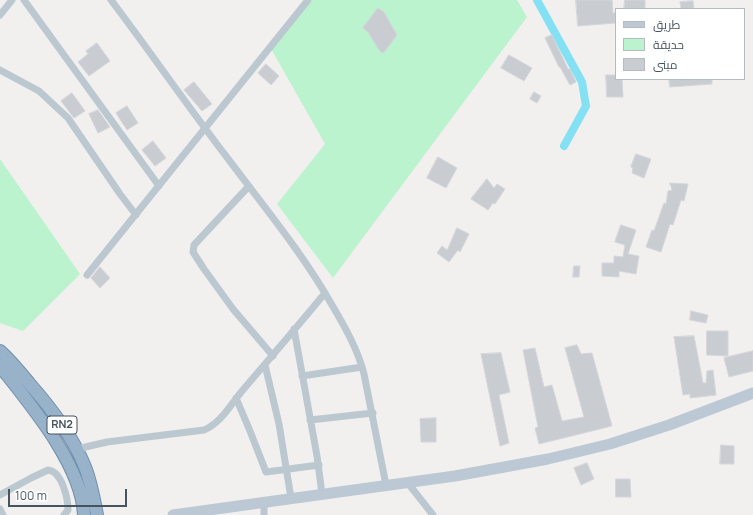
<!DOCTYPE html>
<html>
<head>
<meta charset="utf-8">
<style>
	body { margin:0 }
	#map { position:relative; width:753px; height:515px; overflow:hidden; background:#f2efef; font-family:Manrope,Cairo,sans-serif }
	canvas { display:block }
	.legend { position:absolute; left:615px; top:8px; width:130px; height:72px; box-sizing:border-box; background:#fff; border:1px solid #b5bbbf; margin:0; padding:5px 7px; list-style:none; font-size:12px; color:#46545f }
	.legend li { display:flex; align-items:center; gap:8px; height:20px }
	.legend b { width:20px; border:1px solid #b5bbbf }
	.scale { position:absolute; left:8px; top:489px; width:119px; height:18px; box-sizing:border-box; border:2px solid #46545f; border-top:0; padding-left:5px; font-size:12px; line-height:14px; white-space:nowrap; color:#46545f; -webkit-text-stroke:3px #fff; paint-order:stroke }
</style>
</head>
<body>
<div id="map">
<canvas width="753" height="515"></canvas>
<ul class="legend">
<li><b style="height:5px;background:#bcc9d5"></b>طريق</li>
<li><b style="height:11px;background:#bbf3ce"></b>حديقة</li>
<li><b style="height:11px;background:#c9cdd2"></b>مبنى</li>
</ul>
<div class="scale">100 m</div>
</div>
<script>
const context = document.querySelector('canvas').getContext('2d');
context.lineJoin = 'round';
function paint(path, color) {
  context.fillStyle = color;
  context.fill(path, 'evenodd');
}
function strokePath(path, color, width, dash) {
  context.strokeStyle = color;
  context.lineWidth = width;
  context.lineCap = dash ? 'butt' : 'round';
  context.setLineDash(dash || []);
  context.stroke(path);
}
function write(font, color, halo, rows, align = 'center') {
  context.font = font + ' Manrope,sans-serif';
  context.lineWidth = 4;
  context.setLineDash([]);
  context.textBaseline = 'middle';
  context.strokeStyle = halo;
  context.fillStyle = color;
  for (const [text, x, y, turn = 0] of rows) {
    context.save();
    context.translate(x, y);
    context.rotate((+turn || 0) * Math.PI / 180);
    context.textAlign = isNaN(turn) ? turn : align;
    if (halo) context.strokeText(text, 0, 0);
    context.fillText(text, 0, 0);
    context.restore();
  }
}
const green = new Path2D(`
	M312,0h205l10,17 -194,261 -56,-74 48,-60 -55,-97z
	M0,159l80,115 -57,57 -23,-8z`);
const canal = new Path2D(`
	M537,0l45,82 4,24 -22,40`);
const building = new Path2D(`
	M576,0h36l1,13h3v10l-38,3z
	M625,0h20v9h-21z
	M693,1l1,8h-13l-1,-7z
	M378,8l6,4 13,23 -12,16 -3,2 -3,-3 -11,-18 -5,-4z
	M552,35l16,34h2l6,13 -6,3 -10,-18h-1l-14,-29z
	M97,43l13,18 -21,15 -11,-14 10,-8 -2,-3z
	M509,55l23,13 -8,13 -23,-13z
	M266,64l13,12 -8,9 -13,-12z
	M606,75h10v4h6l1,18h-16z
	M669,79h43v5l-42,3z
	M194,82l18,22 -10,7 -18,-21z
	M534,92l7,4 -4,7 -7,-4z
	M72,93l13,18 -11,7 -13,-17z
	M127,106l11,17 -11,7 -11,-17z
	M98,110l12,17 -12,6 -9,-19z
	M153,141l13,17 -11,8 -13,-16z
	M636,154l15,5 -7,19 -12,-5 1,-5 -2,-1z
	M438,157l19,11 -11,20 -19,-10z
	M487,179l7,9 3,-4 8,5 -10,15 -2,-1 -5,7 -17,-11z
	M670,183l18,1 -4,17 -3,-1 -8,25 -3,-1 -9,28 -15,-5 6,-17 2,1 10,-28 2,1 2,-13 4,-1z
	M621,225l15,5 -8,24 11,2 -3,18 -17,-3v6l-17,-1v-13h12v-7l9,1 2,-12 -10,-3z
	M457,228l12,6 -9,18 -2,-2 -9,12 -12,-9 5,-7 5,4z
	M574,266h6l-1,11h-6z
	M100,267l10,11 -10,10 -9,-10z
	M691,311l17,4 -2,8 -16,-3z
	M707,331h21v25l-21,-1z
	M694,336l9,47h3l1,-12 6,-1 3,25 -26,3v-4l-7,1 -9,-58z
	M577,345l4,9 11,-1 20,73 -73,18 -4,-16 3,-1 -15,-77 12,-2 9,39 8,-2 10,36 22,-4 -19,-69z
	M753,351v20l-24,6 -5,-19z
	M501,353l9,39 -11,3 10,48 -9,3 -19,-92z
	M436,418v24h-15l-1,-23z
	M721,445l13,1v18h-14z
	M587,463l7,16 -13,6 -7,-17z
	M616,479h14l1,18h-15z`);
const minor = new Path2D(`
	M24,0l135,186
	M111,0c40,53 78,108 118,160 36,48 74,94 103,145 13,22 26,45 32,69l22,111
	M0,15l12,-15
	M0,70l39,21 29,27 52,76 16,21
	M249,186l-55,59 -1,7 11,17 29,40 40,47
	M87,275l221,-275
	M294,329l23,127 5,38
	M265,365l14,59 12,74
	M302,376l60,-9
	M236,398l14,33 16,41 53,-7
	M310,420l63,-7
	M77,449l30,-7 97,-12c17,-7 27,-26 38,-39 28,-33 56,-65 83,-98
	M407,482l26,33
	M0,495l31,-17 17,-8c14,1 20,29 20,40l-4,5
	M264,502v13
	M0,509l3,6`);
const secondary = new Path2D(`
	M173,515l282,-39 93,-17 62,-15 59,-19 84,-32`);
const trunk = new Path2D(`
	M0,351c11,10 20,21 29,32 22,25 44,53 56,84 6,15 9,32 12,48
	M0,366c30,38 82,99 84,149`);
const shields = [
	[62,425,30]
];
const shieldNames = [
	["RN2",62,425]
];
paint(green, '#bbf3ce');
strokePath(canal, '#84e0f3', 8);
paint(building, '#c9cdd2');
strokePath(building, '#d3d6db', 1);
strokePath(trunk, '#6f8fae', 14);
strokePath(minor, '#bcc8d0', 7);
strokePath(secondary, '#bcc9d5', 11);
strokePath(trunk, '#98b2c9', 12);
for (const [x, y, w] of shields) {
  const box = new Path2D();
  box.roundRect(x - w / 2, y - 9, w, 18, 3);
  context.fillStyle = '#fff';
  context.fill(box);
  strokePath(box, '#46545f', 1);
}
write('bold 11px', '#46545f', null, shieldNames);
</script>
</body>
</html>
